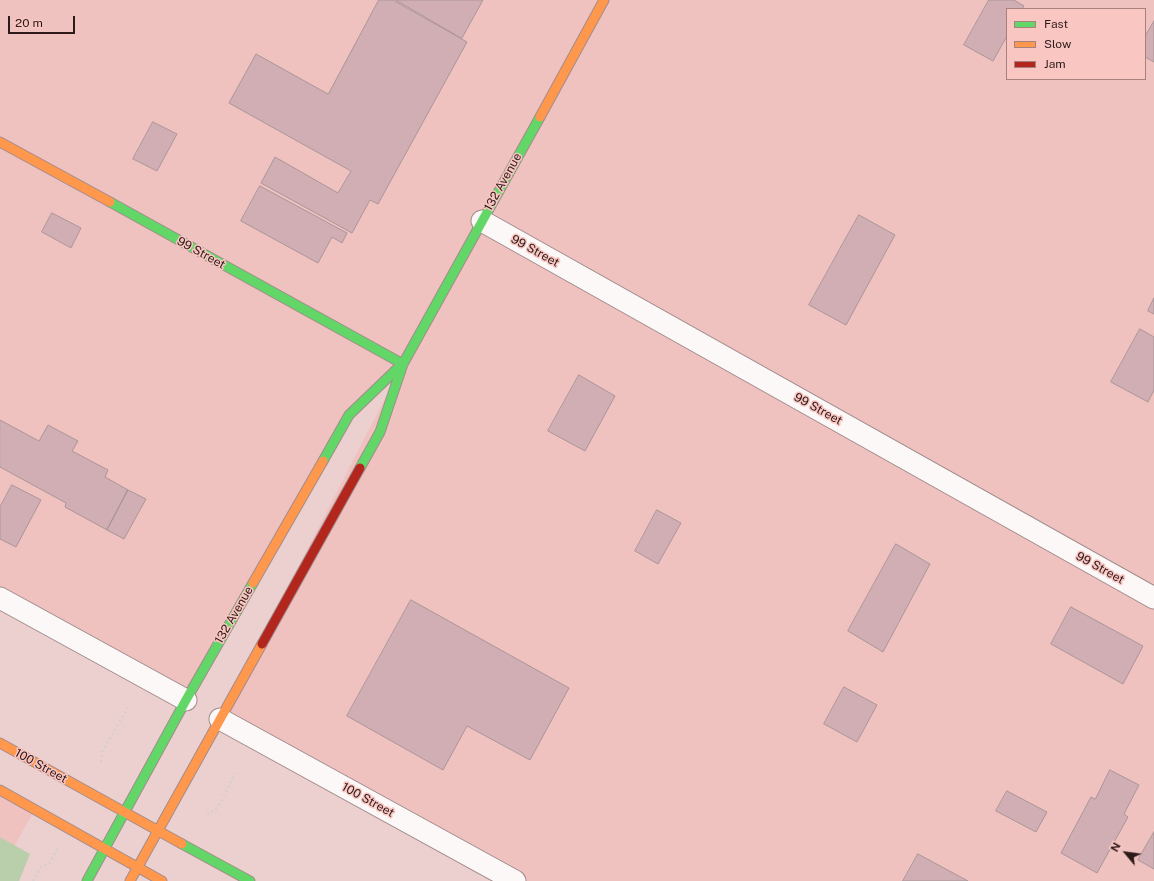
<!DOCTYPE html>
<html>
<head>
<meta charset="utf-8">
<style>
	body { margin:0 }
	#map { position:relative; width:1154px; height:881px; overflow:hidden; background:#ecd0cf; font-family:"Public Sans",sans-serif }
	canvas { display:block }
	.legend { position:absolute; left:1006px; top:8px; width:140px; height:72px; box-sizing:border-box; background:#f9c6c2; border:1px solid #a7817e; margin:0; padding:5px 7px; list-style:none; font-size:12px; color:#2c1a19 }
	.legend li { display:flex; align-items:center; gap:8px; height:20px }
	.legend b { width:20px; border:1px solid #a7817e }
	.north { position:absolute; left:1106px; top:833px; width:40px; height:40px; -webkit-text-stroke:3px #f9c6c2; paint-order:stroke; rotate:299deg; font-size:11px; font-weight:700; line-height:16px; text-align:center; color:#2c1a19 }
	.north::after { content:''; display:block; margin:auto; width:14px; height:18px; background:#2c1a19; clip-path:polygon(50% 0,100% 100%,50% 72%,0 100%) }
	.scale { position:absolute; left:8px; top:16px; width:67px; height:18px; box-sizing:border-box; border:2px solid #2c1a19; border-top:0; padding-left:5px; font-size:12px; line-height:14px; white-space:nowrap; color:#2c1a19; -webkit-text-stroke:3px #f9c6c2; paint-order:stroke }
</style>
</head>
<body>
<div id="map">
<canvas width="1154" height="881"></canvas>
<ul class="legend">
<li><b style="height:5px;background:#63d668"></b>Fast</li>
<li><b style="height:5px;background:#ff974d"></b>Slow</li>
<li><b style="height:5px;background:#b3261e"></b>Jam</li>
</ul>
<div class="north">N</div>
<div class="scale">20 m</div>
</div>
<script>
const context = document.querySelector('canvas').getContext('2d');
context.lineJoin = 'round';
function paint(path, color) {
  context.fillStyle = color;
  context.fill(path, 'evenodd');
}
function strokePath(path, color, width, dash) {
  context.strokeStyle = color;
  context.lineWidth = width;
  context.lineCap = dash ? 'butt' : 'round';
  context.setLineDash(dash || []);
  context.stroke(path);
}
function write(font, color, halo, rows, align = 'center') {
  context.font = font + ' "Public Sans",sans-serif';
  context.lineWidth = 3;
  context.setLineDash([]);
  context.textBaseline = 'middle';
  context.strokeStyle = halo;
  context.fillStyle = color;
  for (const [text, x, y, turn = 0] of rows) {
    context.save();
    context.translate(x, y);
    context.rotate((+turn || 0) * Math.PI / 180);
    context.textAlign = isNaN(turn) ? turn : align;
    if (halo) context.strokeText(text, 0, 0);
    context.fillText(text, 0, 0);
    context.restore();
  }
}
const built = new Path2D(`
	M0,0h1154v881h-639l-295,-162 182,-354 -53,50 -163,285 -186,-101zM1007,9h138v70h-138z
	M0,790l35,19 -35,63z`);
const green = new Path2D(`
	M0,837l30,17 -11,27h-19z`);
const building = new Path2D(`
	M379,0h14l74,42 -89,162 -8,-4 -18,33 -91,-50 14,-26 63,36 13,-22 -122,-68 27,-49 72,40z
	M396,0h87l-21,38z
	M989,0h25l10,6 -2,3h-15v27l-14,25 -29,-16z
	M1154,21v41l-9,-5v-20z
	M153,122l24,12 -20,37 -24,-12z
	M260,186l87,47 -5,10 -10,-6 -14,26 -77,-42z
	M52,213l29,15 -10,20 -29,-16z
	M859,215l36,20 -49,90 -37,-20z
	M1154,298v16l-6,-3z
	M1140,329l14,8v53l-6,12 -37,-20z
	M579,375l36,21 -30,55 -37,-20z
	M0,420l39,21 9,-16 30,16 -6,10 36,19 -3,7 23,13 -21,40 -42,-23 1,-4 -66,-36z
	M12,485l29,15 -25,47 -16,-8v-32z
	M128,490l18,9 -22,40 -17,-9z
	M657,510l24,13 -23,41 -23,-13z
	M896,544l34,20 -47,88 -35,-21z
	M411,600l158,88 -39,72 -63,-34 -24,44 -96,-54z
	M1071,607l72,39 -20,38 -72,-40z
	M844,687l33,18 -20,37 -33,-18z
	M1110,770l29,15 -15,29 4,3 -31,56 -36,-20 30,-56 4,2z
	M1007,791l40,21 -11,20 -40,-21z
	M1154,832v37l-16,-9z
	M918,854l50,27h-65z`);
const path = new Path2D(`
	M101,762l1,-10 26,-45
	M207,814l8,-4 6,-8 14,-29
	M33,881l8,-14 9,-4 8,-16`);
const street = new Path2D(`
	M482,221l672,377
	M0,598l186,102
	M220,719l295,162`);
const fast = new Path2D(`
	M110,202l293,162
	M323,461l26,-46 51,-49
	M360,468l20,-36 23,-68 137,-247
	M182,844l68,37
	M87,881l99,-181 67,-117`);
const slow = new Path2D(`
	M540,117l64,-117
	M0,142l110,60
	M253,583l70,-122
	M0,743l182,101
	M0,790l162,91
	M130,881l132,-237`);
const jam = new Path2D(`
	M262,644l98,-176`);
const streetNames = [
	["132 Avenue",503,182,-61],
	["99 Street",535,251,29],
	["99 Street",201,253,29],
	["99 Street",818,409,29],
	["99 Street",1100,568,29],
	["132 Avenue",234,615,-60],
	["100 Street",41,766,29],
	["100 Street",368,800,29]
];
paint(built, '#efc2c0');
paint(green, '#b9ceaa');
paint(building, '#d0aeb4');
strokePath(building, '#ab9697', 1);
strokePath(street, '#a18c8c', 23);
strokePath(fast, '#a18c8c', 11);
strokePath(slow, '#a18c8c', 11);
strokePath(jam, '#a18c8c', 11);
strokePath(path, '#d7cecd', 2.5, [2, 3]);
strokePath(street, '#fcf8f8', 21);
strokePath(fast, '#63d668', 9);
strokePath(slow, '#ff974d', 9);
strokePath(jam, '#b3261e', 9);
write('12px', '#2c1a19', '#f9c6c2', streetNames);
</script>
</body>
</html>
